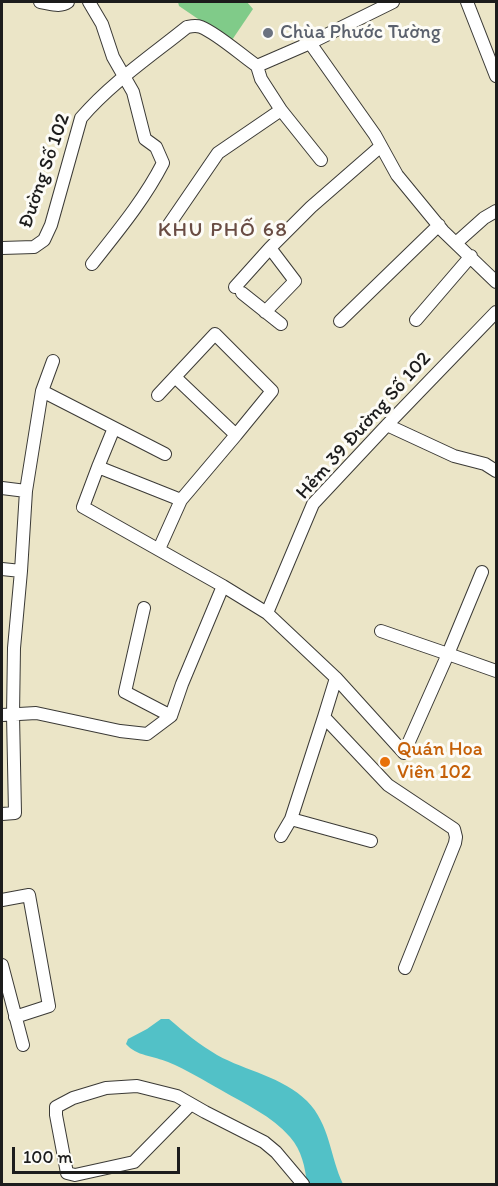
<!DOCTYPE html>
<html>
<head>
<meta charset="utf-8">
<style>
	body { margin:0 }
	#map { position:relative; width:498px; height:1186px; overflow:hidden; background:#ebe5c7; font-family:Itim,sans-serif }
	canvas { display:block }
	.frame { position:absolute; inset:0; border:3px solid #1c1c1c; pointer-events:none }
	.scale { position:absolute; left:12px; top:1147px; width:168px; height:27px; box-sizing:border-box; border:3px solid #1c1c1c; border-top:0; padding-left:8px; font-size:18px; line-height:21px; white-space:nowrap; color:#1c1c1c; -webkit-text-stroke:4px #fdfcf7; paint-order:stroke }
</style>
</head>
<body>
<div id="map">
<canvas width="498" height="1186"></canvas>
<div class="frame"></div>
<div class="scale">100 m</div>
</div>
<script>
const context = document.querySelector('canvas').getContext('2d');
context.lineJoin = 'round';
function paint(path, color) {
  context.fillStyle = color;
  context.fill(path, 'evenodd');
}
function strokePath(path, color, width, dash) {
  context.strokeStyle = color;
  context.lineWidth = width;
  context.lineCap = dash ? 'butt' : 'round';
  context.setLineDash(dash || []);
  context.stroke(path);
}
function write(font, color, halo, rows, align = 'center') {
  context.font = font + ' Itim,sans-serif';
  context.lineWidth = 6;
  context.setLineDash([]);
  context.textBaseline = 'middle';
  context.strokeStyle = halo;
  context.fillStyle = color;
  for (const [text, x, y, turn = 0] of rows) {
    context.save();
    context.translate(x, y);
    context.rotate((+turn || 0) * Math.PI / 180);
    context.textAlign = isNaN(turn) ? turn : align;
    if (halo) context.strokeText(text, 0, 0);
    context.fillText(text, 0, 0);
    context.restore();
  }
}
const green = new Path2D(`
	M178,2h69l6,7 -21,31 -25,-15 -28,-19z`);
const water = new Path2D(`
	M161,1019h8c15,13 31,26 48,36 29,16 66,22 90,46 23,23 23,56 36,83h-36c-2,-17 -5,-33 -17,-47 -18,-21 -45,-33 -69,-47 -18,-10 -34,-20 -53,-28 -14,-6 -32,-6 -42,-18l2,-5 19,-10z`);
const minor = new Path2D(`
	M40,2c9,1 20,6 28,0
	M89,2l13,22 11,33 20,35 12,47 11,8 7,16c-19,37 -45,68 -71,101
	M467,2l29,74
	M310,43l65,92 22,40 46,56 53,51
	M281,110l40,50
	M168,226l50,-73 63,-43 -20,-31 -4,-13
	M456,243l28,-25 12,-7
	M2,248l32,-1 10,-7 7,-15 30,-107c30,-35 70,-62 106,-91 5,-1 9,-2 14,0 17,7 40,28 56,39l53,-23 83,-41
	M235,287l35,-39 41,-41 70,-61
	M242,293l39,31
	M265,312l30,-31 -25,-33
	M416,320l55,-64
	M340,321l99,-96
	M175,377l61,58 -55,65
	M42,391l11,-30
	M158,395l57,-61 57,57 -36,44
	M387,425l67,31 31,8 11,7
	M114,428l-16,39 83,33 -22,49
	M98,467l-15,40 140,79 44,27 69,65 68,75 44,-99 48,17
	M2,488l24,3
	M2,569l19,2
	M144,608l-19,84 46,24 11,-32 41,-98
	M267,613l46,-109 74,-79 109,-113
	M381,631l67,23 34,-82
	M2,715l34,-2 84,18 27,3 24,-18
	M324,717l64,68 66,44 2,8 -1,6 -50,125
	M2,814l13,-1 -2,-98 1,-67 7,-77 5,-80 16,-100 123,63
	M291,819l80,22
	M281,836l10,-17 33,-102 12,-39
	M2,900l27,-5 20,111 -34,11
	M2,965l21,80
	M191,1104l-57,58 -59,13 -8,-2 -11,-58v-8l17,-9 33,-10 31,-2 40,10 28,16 59,30 12,10 27,32`);
const markers = [
	[268,33,6,"#6b7280"],
	[385,762,6,"#e8710a"]
];
const worshipNames = [
	["Chùa Phước Tường",280,33]
];
const streetNames = [
	["Đường Số 102",45,171,-71],
	["Hẻm 39 Đường Số 102",364,426,-48]
];
const foodNames = [
	["Quán Hoa",397,750],
	["Viên 102",397,773]
];
const neighbourhoodNames = [
	["KHU PHỐ 68",223,231]
];
paint(green, '#80cb89');
paint(water, '#52c1c7');
strokePath(minor, '#3b3a36', 14);
strokePath(minor, '#fff', 12);
for (const [x, y, r, color] of markers) {
  const dot = new Path2D();
  dot.arc(x, y, r, 0, 2 * Math.PI);
  context.fillStyle = color;
  context.fill(dot);
  strokePath(dot, '#fdfcf7', 2);
}
write('20px', '#5b616d', '#fdfcf7', worshipNames, 'left');
write('20px', '#1c1c1c', '#fdfcf7', streetNames);
write('20px', '#c56008', '#fdfcf7', foodNames, 'left');
context.letterSpacing = '1.5px';
write('21px', '#694c43', '#fdfcf7', neighbourhoodNames);
context.letterSpacing = '0px';
</script>
</body>
</html>
